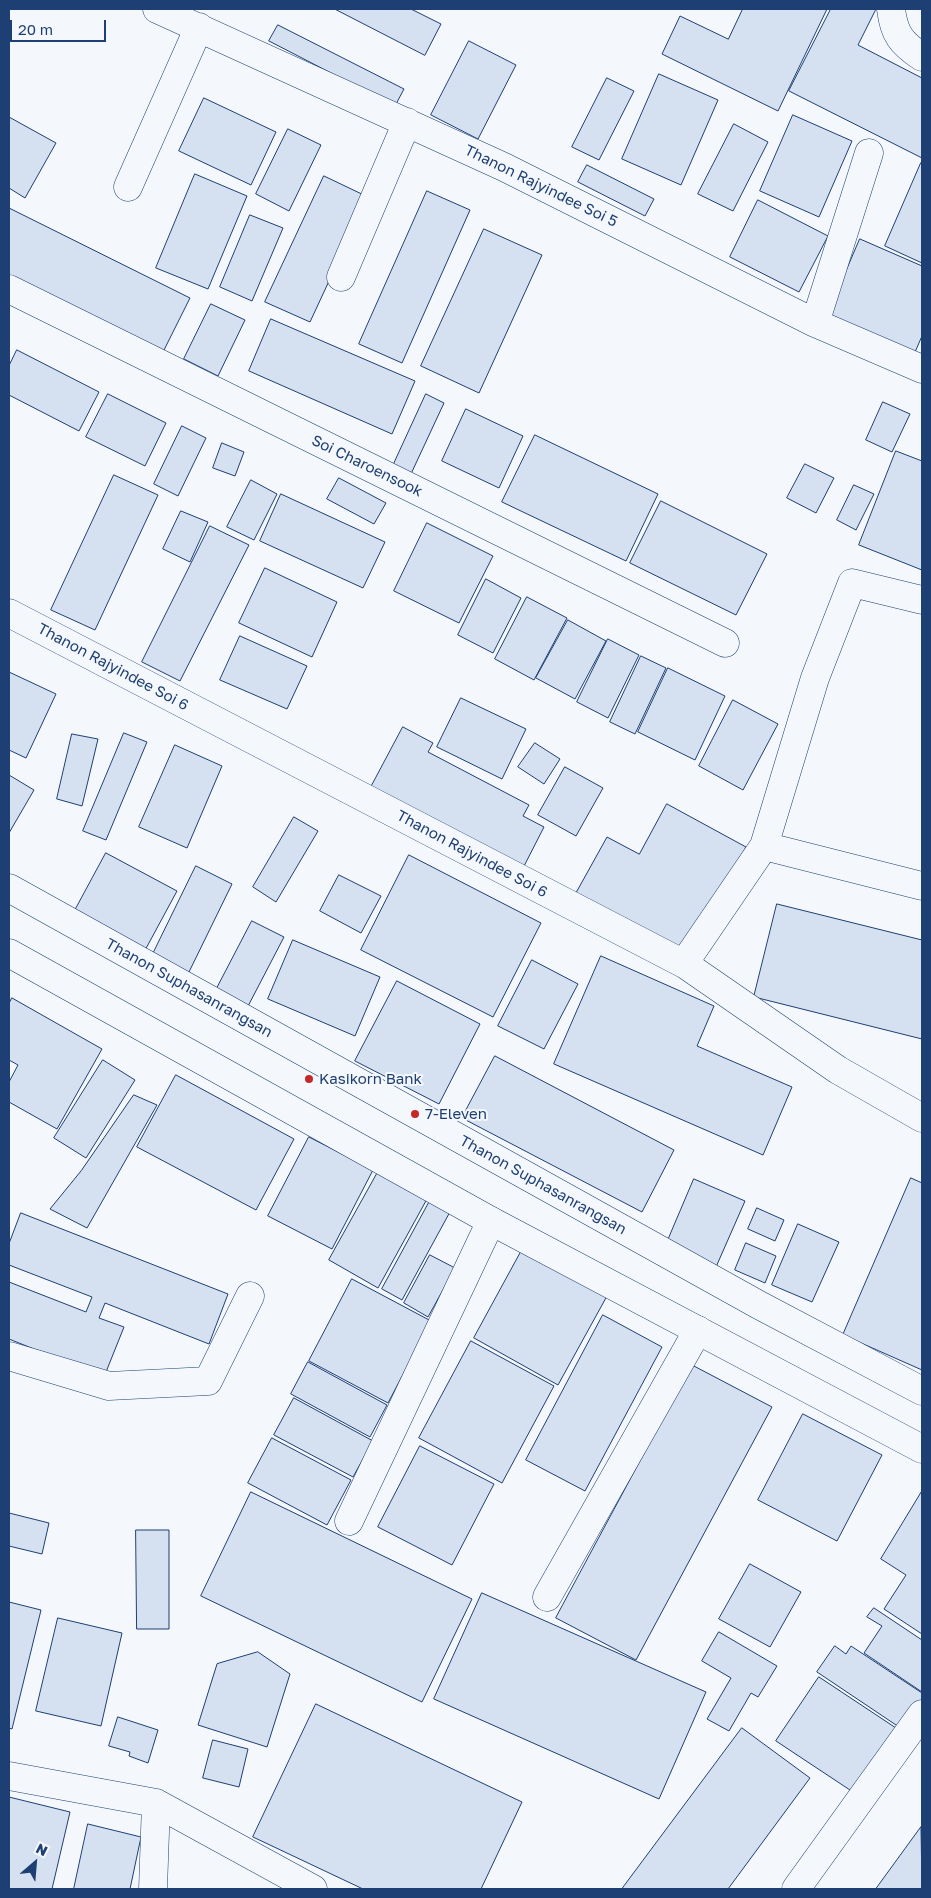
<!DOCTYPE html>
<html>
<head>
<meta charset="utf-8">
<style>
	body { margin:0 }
	#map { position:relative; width:931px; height:1898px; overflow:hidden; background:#f4f7fb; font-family:"Golos Text",sans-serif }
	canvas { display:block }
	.frame { position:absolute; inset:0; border:10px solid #1d3f73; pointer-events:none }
	.north { position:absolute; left:10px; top:1838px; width:50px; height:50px; -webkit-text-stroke:4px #f4f7fb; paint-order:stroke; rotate:27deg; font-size:14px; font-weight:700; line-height:20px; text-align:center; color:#1d3f73 }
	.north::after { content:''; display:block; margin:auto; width:18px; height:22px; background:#1d3f73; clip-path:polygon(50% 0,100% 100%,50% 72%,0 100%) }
	.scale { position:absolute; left:10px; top:20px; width:96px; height:22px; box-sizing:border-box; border:2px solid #1d3f73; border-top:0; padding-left:6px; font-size:15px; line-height:18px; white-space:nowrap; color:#1d3f73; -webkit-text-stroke:4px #f4f7fb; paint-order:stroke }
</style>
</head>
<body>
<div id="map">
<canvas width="931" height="1898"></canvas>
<div class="frame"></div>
<div class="north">N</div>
<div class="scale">20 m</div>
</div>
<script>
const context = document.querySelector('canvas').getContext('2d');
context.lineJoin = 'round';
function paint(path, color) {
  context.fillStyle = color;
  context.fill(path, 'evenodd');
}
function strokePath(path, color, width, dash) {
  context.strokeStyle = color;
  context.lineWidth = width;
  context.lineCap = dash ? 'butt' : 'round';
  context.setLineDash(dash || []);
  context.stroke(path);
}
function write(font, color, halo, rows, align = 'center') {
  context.font = font + ' "Golos Text",sans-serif';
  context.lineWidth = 4;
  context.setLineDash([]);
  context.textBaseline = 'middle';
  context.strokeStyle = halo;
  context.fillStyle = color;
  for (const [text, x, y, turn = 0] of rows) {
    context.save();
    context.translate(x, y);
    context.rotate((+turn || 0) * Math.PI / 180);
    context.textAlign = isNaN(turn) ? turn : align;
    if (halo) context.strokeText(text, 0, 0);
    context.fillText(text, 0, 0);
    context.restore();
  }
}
const building = new Path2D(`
	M335,9h76l30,15 -16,31z
	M743,9h84l-49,102 -116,-57 18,-38 48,23z
	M831,9h45l-18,36 64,33v80l-133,-67z
	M278,25l126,64 -9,17 -126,-65z
	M469,41l47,24 -38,74 -47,-24z
	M659,74l59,26 -37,85 -59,-26z
	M607,78l27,13 -35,69 -27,-13z
	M204,98l72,34 -25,53 -72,-34z
	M793,115l59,26 -33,76 -59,-26z
	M9,117l47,26 -31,55 -16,-10z
	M734,124l34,18 -35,69 -35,-17z
	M288,129l33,16 -32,66 -33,-17z
	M921,163l1,1v99l-37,-17z
	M587,165l67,34 -9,17 -67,-34z
	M195,174l52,22 -39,93 -52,-21z
	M324,176l44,21 -58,125 -45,-20z
	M427,191l43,19 -68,153 -43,-19z
	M758,200l70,36 -29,56 -69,-35z
	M9,208l181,90 -28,56 -153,-76z
	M250,215l33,13 -31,73 -32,-14z
	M484,229l58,26 -63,138 -58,-27z
	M860,239l62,27v70l-10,23 -87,-38z
	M211,304l34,16 -27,56 -34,-17z
	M271,319l144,62 -23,53 -143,-63z
	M17,350l82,42 -20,39 -70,-36v-29z
	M108,394l58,29 -21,43 -59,-29z
	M426,394l18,9 -34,73 -18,-8z
	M883,402l27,12 -18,38 -26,-12z
	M466,409l57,27 -24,52 -57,-27z
	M182,426l24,12 -28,58 -24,-12z
	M535,435l123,59 -32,67 -124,-59z
	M222,443l22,9 -9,24 -22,-8z
	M896,451l26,10v109l-63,-25z
	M805,464l29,14 -18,35 -29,-15z
	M114,475l44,20 -63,135 -44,-20z
	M339,478l47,25 -12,21 -47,-25z
	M251,480l26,14 -23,46 -27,-13z
	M854,485l20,9 -18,36 -19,-10z
	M281,494l104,48 -22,46 -103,-47z
	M661,501l106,53 -31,61 -106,-52z
	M181,511l27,11 -18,40 -27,-13z
	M427,523l66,33 -34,67 -65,-32z
	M210,526l39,19 -69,136 -38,-19z
	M265,568l72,34 -25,55 -73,-34z
	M486,579l35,19 -28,55 -35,-18z
	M527,597l40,21 -33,62 -39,-21z
	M568,620l38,21 -31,58 -39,-21z
	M240,636l67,30 -20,43 -67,-29z
	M608,639l31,16 -31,63 -31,-16z
	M641,656l25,12 -31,66 -25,-12z
	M668,668l57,28 -30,64 -57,-28z
	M9,672l47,22 -30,64 -17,-8z
	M461,698l65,31 -24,50 -65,-32z
	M733,700l45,24 -35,66 -44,-24z
	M403,727l30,16 -5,9 101,53 -6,11 21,11 -23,45 -152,-81z
	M124,733l23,9 -41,98 -23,-9z
	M72,734l26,5 -16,67 -25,-7z
	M535,743l25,16 -16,25 -26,-17z
	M175,745l47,21 -35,82 -48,-21z
	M565,767l38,21 -27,48 -38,-21z
	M9,775l25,15 -25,43z
	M667,804l79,43 -62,114 -112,-61 35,-63 32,17z
	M294,817l24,14 -42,71 -23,-15z
	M106,853l71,38 -34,63 -71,-38z
	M409,855l132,68 -48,94 -132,-67z
	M196,866l36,18 -44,90 -36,-18z
	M339,875l42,21 -20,37 -41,-22z
	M777,904l145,36v99l-168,-42z
	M252,921l32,16 -38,73 -32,-16z
	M293,940l87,37 -25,59 -87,-37z
	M601,956l113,50 -17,40 95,41 -29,68 -209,-91z
	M532,960l46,24 -34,65 -46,-23z
	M397,981l83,43 -41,80 -84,-43z
	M12,998l90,51 -45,80 -48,-27v-20l9,-17 -9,-5v-56z
	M495,1056l179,94 -32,62 -180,-94z
	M103,1060l32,20 -49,78 -32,-20z
	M176,1075l118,64 -38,71 -119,-63z
	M134,1095l23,10 -70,123 -37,-19 31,-38z
	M309,1137l64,33 -41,79 -64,-33z
	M378,1172l49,27 -49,89 -49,-28z
	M911,1178l11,5v187l-79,-35z
	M694,1179l51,22 -29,66 -50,-22z
	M431,1199l20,11 -49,90 -20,-11z
	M757,1208l27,12 -9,21 -27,-12z
	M21,1213l207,81 -19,50 -104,-41 -6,15 25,9 -20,50 -95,-38v-57l77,30 6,-15 -83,-32v-21z
	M798,1224l41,18 -27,60 -40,-17z
	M746,1243l30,13 -11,27 -30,-13z
	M522,1250l85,46 -49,89 -84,-47z
	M430,1255l25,13 -27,49 -24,-14z
	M352,1279l79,42 -43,82 -79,-42z
	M603,1315l59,32 -77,144 -59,-31z
	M471,1341l83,45 -52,97 -83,-45z
	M308,1362l79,43 -17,32 -79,-43z
	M692,1365l80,42 -136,253 -80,-42z
	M294,1398l79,43 -20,36 -79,-42z
	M803,1414l79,41 -45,86 -79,-41z
	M272,1438l79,42 -24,45 -79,-42z
	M420,1446l74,38 -42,81 -74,-38z
	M922,1491v143l-38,-25 22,-34 -25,-16z
	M251,1492l221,107 -50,103 -221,-106z
	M9,1513l40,10 -7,31 -33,-8z
	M136,1530h33v99h-32z
	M750,1564l51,28 -31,55 -51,-28z
	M482,1593l224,99 -47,107 -225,-100z
	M9,1602l32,8 -29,119 -3,-1z
	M874,1608l48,32v52l-58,-39 18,-27 -15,-9z
	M58,1618l64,15 -21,93 -65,-15z
	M719,1632l58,34 -19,31 -7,-4 -22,38 -22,-12 24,-41 -29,-17z
	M835,1646l11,8 5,-8 71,47v7l-20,29 -85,-57z
	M258,1652l32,22 -23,73 -69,-22 19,-61z
	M819,1677l80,53 -43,64 -80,-53z
	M316,1704l206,98 -41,87h-118l-110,-52z
	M118,1717l40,13 -10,33 -19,-7 1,-4 -21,-6z
	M742,1728l68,50 -82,111h-106z
	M213,1740l35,9 -9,38 -36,-9z
	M9,1797l61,15 -18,77h-43z
	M88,1824l53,13 -11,52h-56z
	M921,1827l1,62h-46z`);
const minor = new Path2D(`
	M157,9l347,158 311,156 107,46
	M891,9c3,25 10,34 31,48
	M128,187l71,-160
	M341,277l66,-155
	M9,289l716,354
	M815,323l54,-170
	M9,613l677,352 152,105 84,48
	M764,846l158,40
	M686,965l3,-9 75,-110 51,-168 37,-95 70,17
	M9,1356l100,30 99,-5 42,-85
	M349,1521l142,-300
	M547,1597l151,-267
	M9,1776l147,27 157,86
	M153,1889l3,-86
	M796,1889l126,-175`);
const tertiary = new Path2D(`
	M9,888l750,417 163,86
	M9,953l482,268 431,228`);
const markers = [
	[309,1079,5,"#c62828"],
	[415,1114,5,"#c62828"]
];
const streetNames = [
	["Thanon Rajyindee Soi 5",541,186,26],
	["Soi Charoensook",367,466,26],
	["Thanon Rajyindee Soi 6",113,667,28],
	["Thanon Rajyindee Soi 6",472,854,28],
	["Thanon Suphasanrangsan",189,988,29],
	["Thanon Suphasanrangsan",543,1185,29]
];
const poiNames = [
	["Kasikorn Bank",319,1079],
	["7-Eleven",425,1114]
];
paint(building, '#d5e0f0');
strokePath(building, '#1d3f73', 1);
strokePath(minor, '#1d3f73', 29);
strokePath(tertiary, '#1d3f73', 29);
strokePath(minor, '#f4f7fb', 28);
strokePath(tertiary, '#f4f7fb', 28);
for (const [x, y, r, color] of markers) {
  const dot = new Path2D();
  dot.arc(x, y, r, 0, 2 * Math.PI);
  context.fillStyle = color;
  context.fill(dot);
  strokePath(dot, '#f4f7fb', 2);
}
write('15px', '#1d3f73', '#f4f7fb', streetNames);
write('15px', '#1d3f73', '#f4f7fb', poiNames, 'left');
</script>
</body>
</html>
